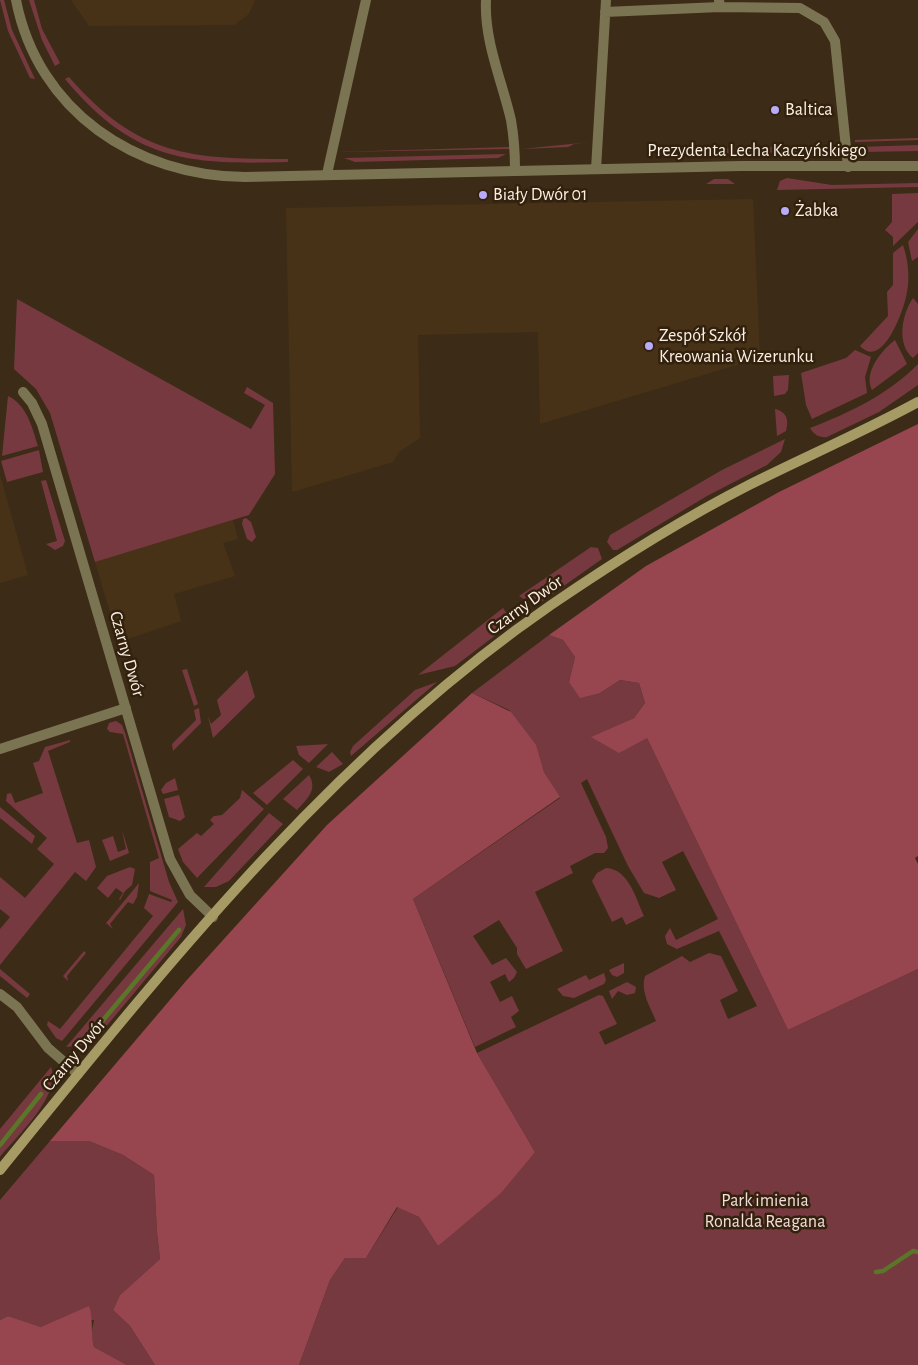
<!DOCTYPE html>
<html>
<head>
<meta charset="utf-8">
<style>
	body { margin:0 }
	canvas { display:block; background:#3c2b16 }
</style>
</head>
<body>
<canvas width="918" height="1365"></canvas>
<script>
const context = document.querySelector('canvas').getContext('2d');
context.lineJoin = 'round';
function paint(path, color) {
  context.fillStyle = color;
  context.fill(path, 'evenodd');
}
function strokePath(path, color, width, dash) {
  context.strokeStyle = color;
  context.lineWidth = width;
  context.lineCap = dash ? 'butt' : 'round';
  context.setLineDash(dash || []);
  context.stroke(path);
}
function write(font, color, halo, rows, align = 'center') {
  context.font = font + ' "Alegreya Sans",sans-serif';
  context.lineWidth = 5;
  context.setLineDash([]);
  context.textBaseline = 'middle';
  context.strokeStyle = halo;
  context.fillStyle = color;
  for (const [text, x, y, turn = 0] of rows) {
    context.save();
    context.translate(x, y);
    context.rotate((+turn || 0) * Math.PI / 180);
    context.textAlign = isNaN(turn) ? turn : align;
    if (halo) context.strokeText(text, 0, 0);
    context.fillText(text, 0, 0);
    context.restore();
  }
}
const built = new Path2D(`
	M71,0h184l-6,14 -15,11 -145,1z
	M753,199l7,159 -220,66 -2,-92 -120,3 2,103 -21,14 -6,10 -101,30 -6,-284z
	M0,475l28,100 -28,8z
	M233,520l5,19 -15,4 12,33 -61,18 7,27 -62,21 -24,-80z`);
const green = new Path2D(`
	M0,0h4l8,30 23,49 -5,-1 -22,-47z
	M29,0h5l8,29 18,34 -5,3 -13,-26z
	M69,77c69,79 120,82 219,82v3c-100,3 -155,-1 -223,-83z
	M918,138v2l-63,2v-2z
	M590,142l-16,2 -6,3 -46,2z
	M918,145v6l-55,1 -5,-2v-3z
	M765,146l17,3 51,-2 -1,4 -109,3 -42,-5v-2l71,2z
	M510,147v2l-174,3z
	M506,154l-8,4 -143,4 -11,-4z
	M787,178l45,7 86,-2v4l-141,3 3,-9z
	M714,179h14l7,5h-29z
	M918,193v29l-25,24v-9l-8,-7 7,-8v-28z
	M918,229v28l-6,4 -4,-19z
	M903,245c5,14 7,32 4,47 -2,15 -24,79 -47,54l28,-30 -1,-24 6,-7v-32z
	M913,298l5,6v49l-5,5c-17,-14 -11,-44 0,-60z
	M17,299l234,130 14,-24 -21,-12 3,-6 26,16 2,71 -26,41 -154,47 -45,-149 -14,-24 -22,-20z
	M895,340l12,24 -35,26c-9,-18 10,-40 23,-50z
	M855,350l16,7 -6,20 2,16 -55,26 -6,-14 -5,-32 45,-15z
	M918,364v21l-39,27 -52,25c-7,1 -13,-2 -17,-9 39,-15 79,-34 108,-64z
	M789,375l-1,15 -3,4 -11,2 -1,-20z
	M8,396c19,9 24,31 30,50l-36,10z
	M775,409c12,3 14,11 11,22l-9,5z
	M785,439l-4,13 -14,13 -60,31 -90,54h-4l-6,-8 3,-7 112,-65z
	M39,450l4,22 -36,10 -6,-21z
	M46,480l19,61 -2,5 -8,4 -9,-6 11,-3 -16,-60z
	M246,518l5,4 5,15 -4,5 -5,-3 -5,-15 1,-5z
	M591,547l7,1 4,11 -61,43 -14,-1 -8,-5z
	M503,608l7,10 -5,10 -50,38 -37,9z
	M549,635l14,5 12,17 -6,25 31,11 20,-13 19,3 6,20 -11,15 -42,19 55,1 141,292 130,-61v396h-619l31,-85 15,-22h21l32,-51 21,10 19,29 97,-94 -58,-99 122,-58 4,1 14,28 -18,8 6,13 51,-24c-5,-13 -16,-29 -11,-45l37,-20 8,6 19,-9 12,3 17,35 -18,9 8,19 29,-13 -38,-75 -42,18 -10,-5 -2,-8 5,-8 6,12 42,-21 -35,-68 -21,11 14,28 -17,8 -15,-5 -16,-27 -41,-87 -6,4 25,54 2,11 -4,5h-9l-25,13 3,7 -38,19 28,59 -37,18 -9,-15v-6l-18,-28 -26,16 19,29 14,-7 11,14 -3,6 -5,4 -4,-8 -15,8 10,20 12,-6 7,15 -8,6 5,10 -41,20 -62,-148 147,-101 -16,-26 -9,-27 -26,-35 -37,-17z
	M187,669l11,35 -4,2 -12,-36z
	M247,670l8,27 -42,41 -5,-22 3,8 10,-9 -4,-15z
	M437,682l-86,74 -1,-4 3,-6 62,-56z
	M199,708l2,15 -28,28 -1,-7 24,-24 -2,-10z
	M116,721l6,4 3,8 44,149 9,20 -116,139 -6,-3 -9,-13 1,-4 12,8 93,-113 -9,-8 5,-14 22,8 1,-2 -22,-9v-29l9,-4 -36,-124 -13,-2 -3,-3 2,-6z
	M70,740v2l-22,9 29,92 12,-3 7,27 -10,14 -11,-9 -75,93v-36l10,-12 -10,-8v-32l25,21 29,-34 -17,-15 10,-11 -41,-37 1,-7 4,-1 4,10 28,-10 -10,-30 6,-2 6,-14z
	M328,744l-19,19 -10,-8 -3,-9z
	M332,752l11,12 -14,8 -13,-5z
	M293,760l10,9 -36,36 -14,-12z
	M309,775c9,15 -2,24 -12,35l-14,-11z
	M175,778l3,12 -15,4 -2,-4 5,-7z
	M242,790l22,19 -67,69 -14,-16 -5,-13 19,-16 4,3 13,-12 -4,-4 4,-4 8,-1 18,-17z
	M179,795l6,22 -5,4 -11,-4 -5,-18z
	M0,807l35,29 -3,8 -32,-26z
	M269,813l14,11 -54,57 -13,6h-12z
	M122,830l7,23 -19,8 -8,-21 11,-4 5,16 8,-3z
	M130,867l5,2 -3,16 -7,6 -5,9 -1,-1 4,-6 -7,-5 -8,10 -11,-10 10,-12z
	M606,868c23,1 30,31 38,48l-18,9 -4,-8 -10,5 -20,-41 5,-8z
	M139,883l-2,14 -4,7 -5,-2 -18,22 3,5 -7,-6z
	M183,909l3,16 -5,12 -82,98 -16,10 -17,2z
	M84,951l2,2 -19,23 1,5 -5,-5z
	M624,963v10l-7,4 -5,-2 -3,-5z
	M0,969l30,25 -3,4 -27,-22z
	M604,973l2,7 -2,4 -30,14 -11,-2 -6,-7 29,-14 3,5z
	M627,982l9,5 -1,6 -8,2 -9,-4 -6,8 -3,-8z
	M51,1067c11,28 -34,69 -51,90v-28z
	M50,1141h39l34,14 31,20 3,57 3,27 -40,36 -7,15 17,16 25,39h-28l-33,-18 -3,-12 3,-15 -35,1 -18,6 -33,-11 -8,4v-120z`);
const forest = new Path2D(`
	M918,424v432l-3,2 3,6v105l-130,61 -141,-292 -28,15 -28,-16 43,-19 11,-15 -6,-20 -19,-3 -20,13 -20,5 -11,-16 6,-25 -12,-17 -14,-5 97,-69 133,-74z
	M472,693l39,19 25,33 8,27 16,25 -147,102 64,154 58,99 -34,41 -63,53 -19,-29 -22,-10 -31,51h-21l-15,22 -31,85h-144l-25,-39 -17,-16 7,-15 40,-36 -3,-27 -3,-57 -31,-20 -34,-14h-39l136,-160 141,-156z
	M89,1306c5,14 1,27 5,41l33,18h-127v-45l8,-4 33,11z`);
const stream = new Path2D(`
	M93,1032l86,-102
	M0,1145l41,-51
	M876,1272l7,-1 30,-20 5,1`);
const minor = new Path2D(`
	M486,0c-2,41 16,81 25,120 3,17 4,33 4,50
	M719,0l1,7 80,1 24,14 11,19 13,126
	M605,12l115,-5
	M596,169l10,-169
	M327,174l39,-174
	M23,392l9,11 10,21 128,435 20,36 23,22
	M0,749l126,-41
	M0,994l17,13 31,41 30,26`);
const tertiary = new Path2D(`
	M16,0c22,112 120,176 229,177l496,-11h177`);
const secondary = new Path2D(`
	M0,1170c165,-203 333,-415 551,-565 63,-43 129,-85 198,-120 56,-28 114,-53 169,-83`);
const markers = [
	[775,110,5,"#b8abf7"],
	[483,195,5,"#b8abf7"],
	[785,211,5,"#b8abf7"],
	[649,346,5,"#b8abf7"]
];
const poiNames = [
	["Baltica",785,110],
	["Biały Dwór 01",493,195],
	["Żabka",795,211],
	["Zespół Szkół",659,336],
	["Kreowania Wizerunku",659,357]
];
const streetNames = [
	["Prezydenta Lecha Kaczyńskiego",757,151],
	["Czarny Dwór",525,605,-36],
	["Czarny Dwór",127,654,74],
	["Czarny Dwór",74,1055,-50]
];
const parkNames = [
	["Park imienia",765,1201],
	["Ronalda Reagana",765,1222]
];
paint(built, '#483217');
paint(green, '#76393f');
paint(forest, '#97464f');
strokePath(stream, '#5b7628', 4.5);
strokePath(minor, '#7b7453', 10);
strokePath(tertiary, '#7b7453', 10);
strokePath(secondary, '#a69b65', 10);
for (const [x, y, r, color] of markers) {
  const dot = new Path2D();
  dot.arc(x, y, r, 0, 2 * Math.PI);
  context.fillStyle = color;
  context.fill(dot);
  strokePath(dot, '#32210c', 2);
}
write('18px', '#fbefe3', '#32210c', poiNames, 'left');
write('18px', '#fbefe3', '#32210c', streetNames);
write('18px', '#f4dbdc', '#32210c', parkNames);
</script>
</body>
</html>
